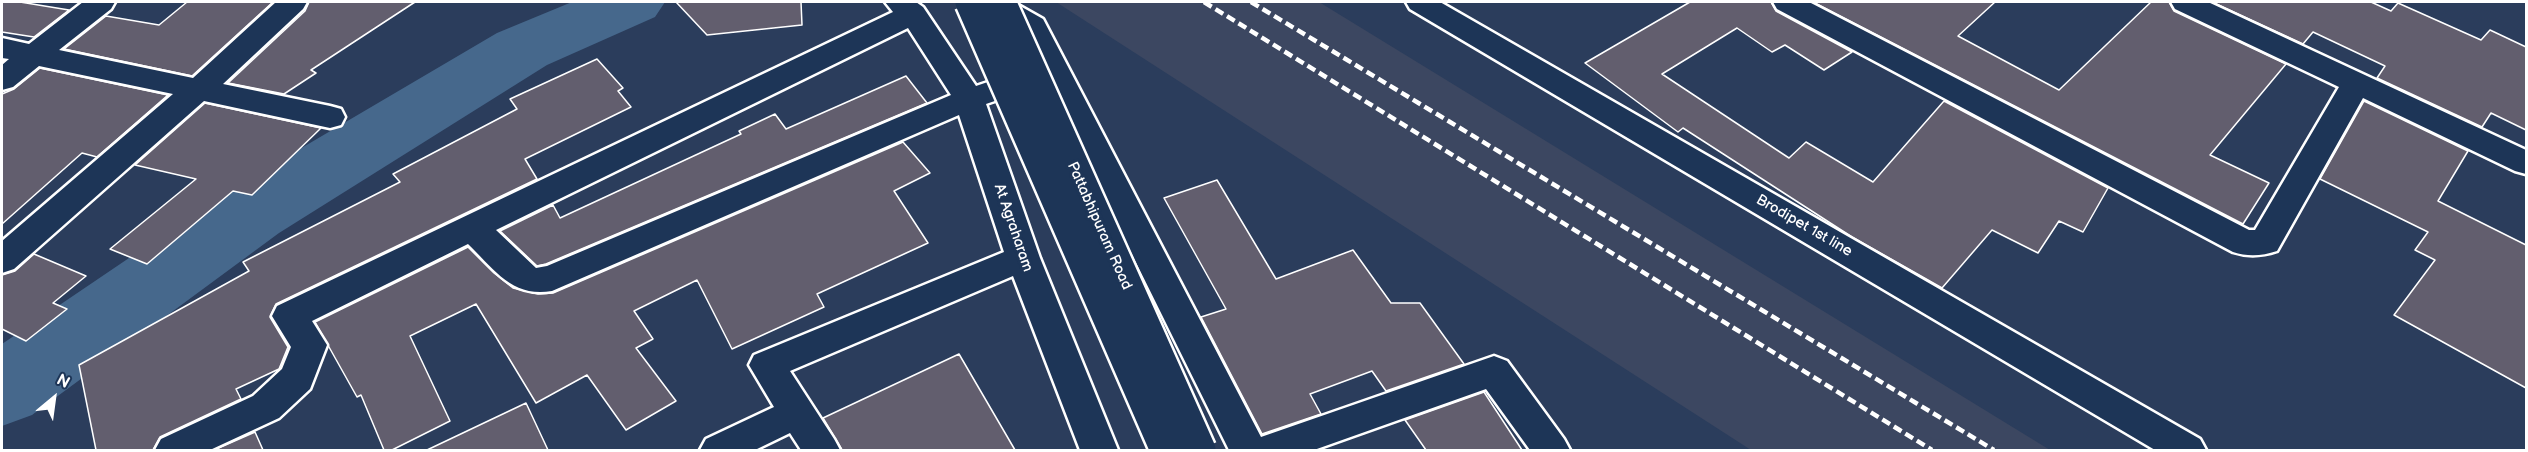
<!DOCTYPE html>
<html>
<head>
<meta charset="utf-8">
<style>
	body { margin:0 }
	#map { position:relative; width:2528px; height:452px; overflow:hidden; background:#2b3d5c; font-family:"Balsamiq Sans",sans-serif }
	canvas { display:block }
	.frame { position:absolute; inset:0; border:3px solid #fff; pointer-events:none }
	.north { position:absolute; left:24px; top:368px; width:60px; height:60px; -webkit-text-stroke:4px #1d3557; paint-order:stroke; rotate:29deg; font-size:16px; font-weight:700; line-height:24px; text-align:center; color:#fff }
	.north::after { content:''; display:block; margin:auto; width:21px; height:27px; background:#fff; clip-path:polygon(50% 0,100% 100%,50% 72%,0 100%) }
</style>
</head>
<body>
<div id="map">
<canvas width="2528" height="452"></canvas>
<div class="frame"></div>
<div class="north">N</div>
</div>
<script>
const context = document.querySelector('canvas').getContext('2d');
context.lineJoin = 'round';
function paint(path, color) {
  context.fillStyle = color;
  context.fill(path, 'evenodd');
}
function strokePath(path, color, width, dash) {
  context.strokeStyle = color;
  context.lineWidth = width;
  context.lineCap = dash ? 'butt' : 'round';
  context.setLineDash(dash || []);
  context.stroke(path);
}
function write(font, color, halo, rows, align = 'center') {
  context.font = font + ' "Balsamiq Sans",sans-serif';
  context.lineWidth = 6;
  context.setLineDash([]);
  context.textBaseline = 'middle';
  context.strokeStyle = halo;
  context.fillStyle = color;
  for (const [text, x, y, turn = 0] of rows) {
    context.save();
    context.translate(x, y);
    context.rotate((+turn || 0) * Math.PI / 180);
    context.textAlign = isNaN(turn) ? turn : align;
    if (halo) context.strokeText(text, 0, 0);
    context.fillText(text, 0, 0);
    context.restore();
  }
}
const built = new Path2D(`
	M1056,2h263l731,448h-299z`);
const river = new Path2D(`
	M572,2h93l-10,15 -108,48 -268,168 -247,182 -30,11v-82l223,-151 272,-160z`);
const building = new Path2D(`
	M2,2h18l49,8 -35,27 -32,-5z
	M187,2h86l-81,74 -128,-27 42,-33 53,9z
	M309,2h106l-104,68 5,3 -32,21 -56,-11 77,-72z
	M676,2h125l1,23 -95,10z
	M1690,2h81l5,9 76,41 -28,18 -39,-25 -13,7 -35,-24 -75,46 127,84 17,-16 67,40 71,-81 164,87 -25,44 -24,-11 -21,32 -46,-23 -50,58 -90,-51 -169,-109 -5,4 -93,-69z
	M1813,2h182l-37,34 101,54 92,-88h18l5,9 112,53 -76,91 59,28 -26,41z
	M2212,2h159l20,9 7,-8 83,37 9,-10 36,17v83l-35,-17 -9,14 -105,-49 8,-12 -72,-34 -10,12z
	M597,59l26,29 -5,3 13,16 -106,52 12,20 -261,125 -6,13 18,30 -9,22 -43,20 5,10 -81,38 -7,13h-57l-17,-85 170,-94 -6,-9 157,-80 -7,-8 124,-65 -7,-10z
	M40,68l128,27 -71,62 -15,-4 -80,71v-130l12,-5z
	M906,76l21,27 -381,161 -9,2 -37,-35 53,-26 7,13 181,-84 -2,-3 36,-17 11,15z
	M2364,101l104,50 -30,50 88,44v143l-132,-73 41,-55 -20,-10 13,-18 -108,-53z
	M205,103l116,25 -69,67 -19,-4 -86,73 -37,-15 86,-70 -61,-14z
	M903,142l27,31 -36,18 34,52 -111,51 7,13 -92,42 -35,-69 -63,31 19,28 -17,9 40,53 -50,29 -39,-55 -51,28 -60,-99 -66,32 40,85 -58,29h-8l-23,-55 -4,2 -42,-75 153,-75 26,26 19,15 25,6 15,-1z
	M1217,180l59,99 77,-29 38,53h29l44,61 -78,27 -14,-20 -62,23 11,20 -59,20 -61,-117 25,-8 -62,-111z
	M34,254l52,22 -33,27 14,6 -41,32 -24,-12v-54l13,-4z
	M959,354l56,96h-173l-19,-32z
	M1484,392l38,58h-96l-21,-30z
	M526,403l22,47h-121z
	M255,432l8,18h-49z`);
const minor = new Path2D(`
	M83,2h32l-4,7 -52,41 134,28 83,-76h31l-4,7 -80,75 107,22 11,3 4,8 -4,8 -11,3 -126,-27 -190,168 -12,4v-32l171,-147 -134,-28 -26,21 -11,3v-25l7,-6 -7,-1v-20l27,6z
	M885,2h31l7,5 53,79 62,-21 -16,-33 -39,-23 -4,-7h34l30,17 218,418 233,-81 13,5 57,78 6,11h-40l-44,-61 -172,61h-85l-182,-367 -61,21 54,154 78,192h-38l-67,-174 -223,95 44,68 6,11h-39l-11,-17 -35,17h-55l6,-11 68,-32 -25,-42 5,-10 250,-103 -45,-137 -407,176c-40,7 -58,-22 -84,-47l-156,77 15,24 -17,44 -31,29 -69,32h-55l6,-11 92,-43 29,-27 9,-22 -19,-31 5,-10 616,-294zM908,28l43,67 -404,171 -11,2 -40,-38z
	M1406,2h34l760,437 6,11h-51l-745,-441z
	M1773,2h36l440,228h6l84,-143 -164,-78 -4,-7h37l318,148v24l-11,-3 -152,-73 -86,153c-15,5 -29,6 -44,1l-456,-243z`);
const rail = new Path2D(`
	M1204,2l728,448
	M1251,2l743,448`);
const minorBridge = new Path2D(`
	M972,2l195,448
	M999,2l200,448`);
const streetNames = [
	["Pattabhipuram Road",1099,226,66],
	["Brodipet 1st line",1804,226,30],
	["At Agraharam",1013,228,71]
];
paint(built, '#3c4761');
paint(river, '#46688c');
paint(building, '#625e6e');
strokePath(building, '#fff', 1.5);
strokePath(minor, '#fff', 5);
paint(minor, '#1d3557');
strokePath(rail, '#fff', 4.5, [9, 4.5]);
strokePath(minorBridge, '#fff', 38, []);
strokePath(minorBridge, '#1d3557', 33);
write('15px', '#fff', '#1d3557', streetNames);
</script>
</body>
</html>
